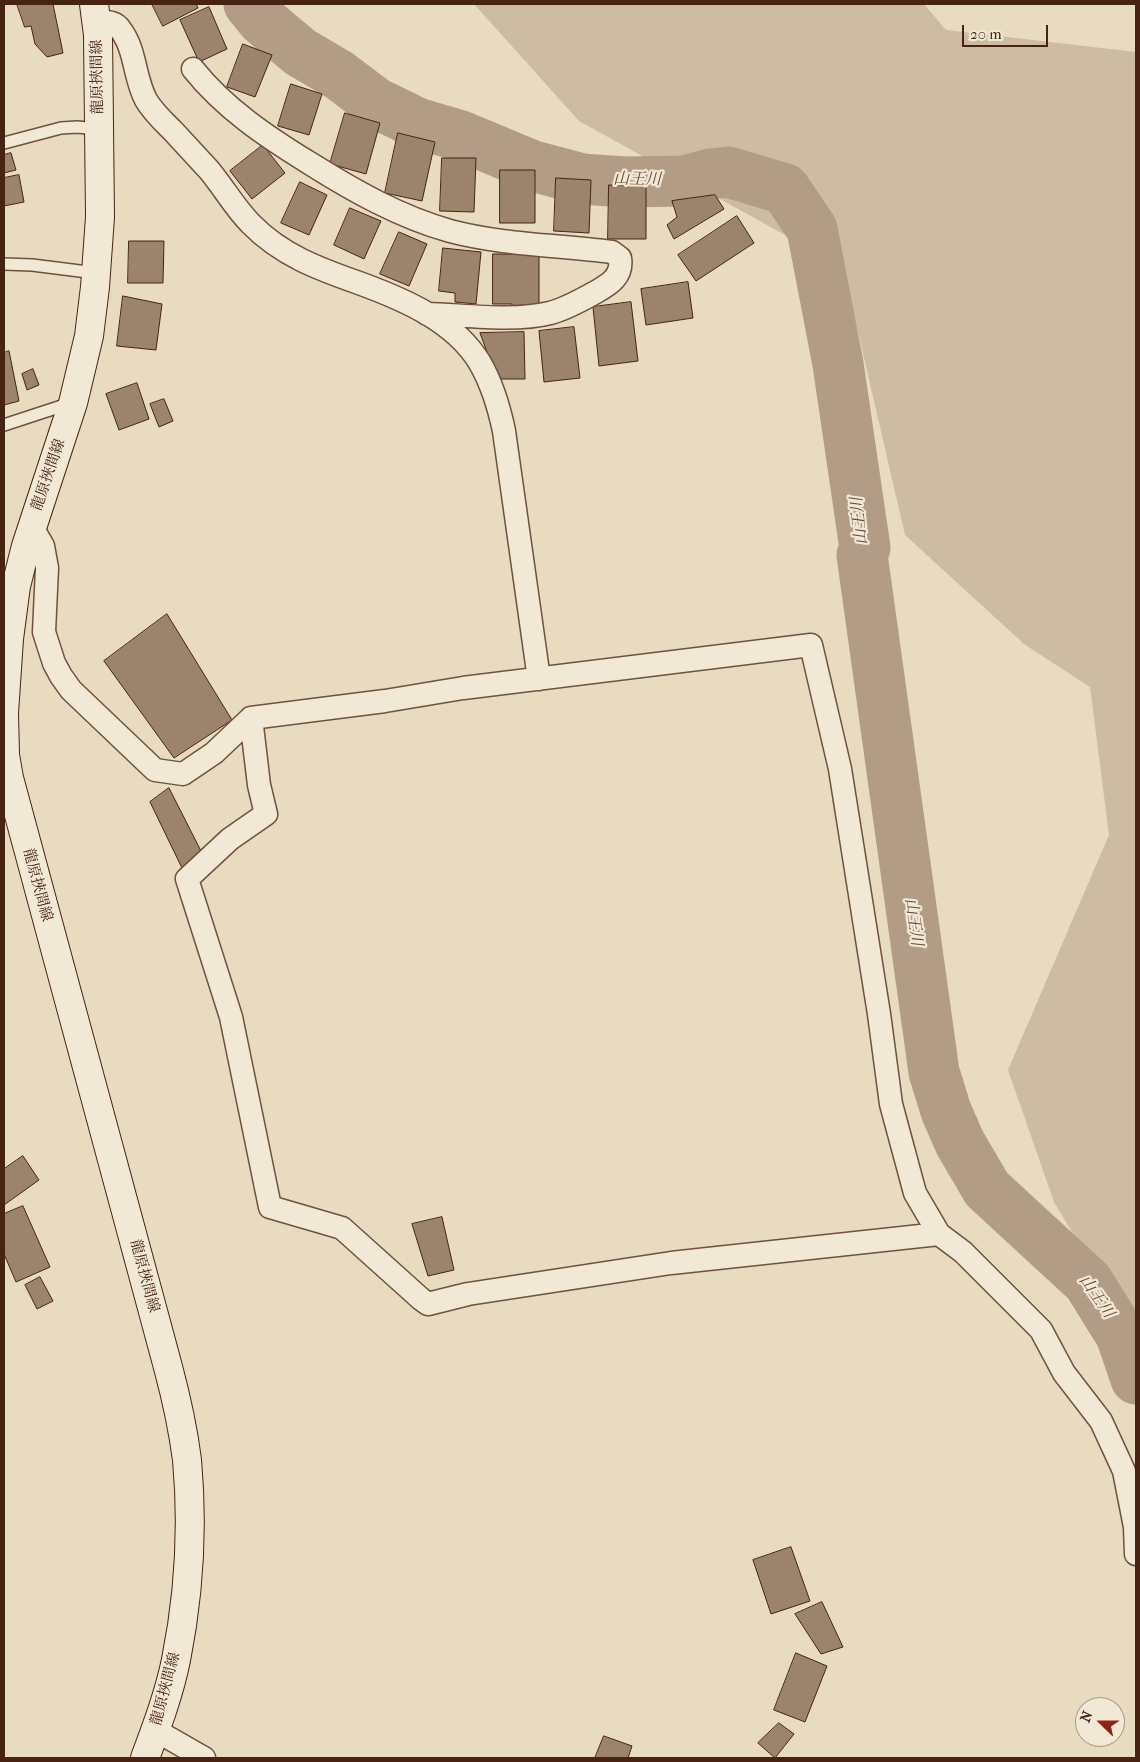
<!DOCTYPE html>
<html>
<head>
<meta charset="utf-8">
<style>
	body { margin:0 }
	#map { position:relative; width:1140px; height:1762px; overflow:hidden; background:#e9dbbf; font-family:"IM FELL French Canon",serif }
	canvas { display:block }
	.frame { position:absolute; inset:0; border:5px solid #462313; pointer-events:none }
	.north { position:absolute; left:1075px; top:1697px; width:50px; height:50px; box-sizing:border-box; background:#f1e8d5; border:1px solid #ad9987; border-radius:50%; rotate:292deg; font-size:14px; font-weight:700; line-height:20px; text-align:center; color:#462313 }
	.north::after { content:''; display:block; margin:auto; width:18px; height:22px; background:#8f2418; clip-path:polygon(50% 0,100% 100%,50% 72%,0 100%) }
	.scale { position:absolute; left:962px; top:25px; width:86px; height:22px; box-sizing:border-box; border:2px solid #462313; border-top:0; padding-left:6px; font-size:15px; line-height:18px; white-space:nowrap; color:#462313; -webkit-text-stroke:4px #f1e8d5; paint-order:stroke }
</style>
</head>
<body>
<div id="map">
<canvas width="1140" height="1762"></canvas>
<div class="frame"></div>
<div class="north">N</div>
<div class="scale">20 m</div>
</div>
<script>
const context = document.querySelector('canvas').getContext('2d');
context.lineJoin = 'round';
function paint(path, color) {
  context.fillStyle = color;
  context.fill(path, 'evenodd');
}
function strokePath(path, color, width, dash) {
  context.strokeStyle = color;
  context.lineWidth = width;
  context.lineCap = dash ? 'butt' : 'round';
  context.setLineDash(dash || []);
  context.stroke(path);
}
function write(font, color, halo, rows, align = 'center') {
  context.font = font + ' "IM FELL French Canon","Noto Serif JP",serif';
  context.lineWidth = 4.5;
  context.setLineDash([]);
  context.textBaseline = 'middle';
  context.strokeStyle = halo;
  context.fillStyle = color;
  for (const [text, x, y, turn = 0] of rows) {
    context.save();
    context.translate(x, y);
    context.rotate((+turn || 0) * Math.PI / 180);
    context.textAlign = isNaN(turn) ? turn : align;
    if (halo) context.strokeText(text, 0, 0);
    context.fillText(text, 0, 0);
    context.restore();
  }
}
const green = new Path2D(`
	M474,4h450l22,26 190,22v1288l-82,-138 -46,-132 101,-235 -19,-148 -66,-43 -119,-109 -62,-268 -264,-146z`);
const river = new Path2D(`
	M249,4l13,16 38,32 39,23 37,28 41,20 44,13 72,30 49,13 42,3 60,-1 26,-7 18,-2 57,17 27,40 26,135 27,184 -3,7 72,517 12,39 14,32 27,46 101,93 33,53 15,44`);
const building = new Path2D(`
	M17,4h36l10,49 -16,4 -12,-13 -4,-18 -6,1z
	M152,4h44l2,4 -35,18z
	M209,7l18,42 -28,13 -19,-42z
	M243,44l29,11 -17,42 -28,-10z
	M291,84l31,10 -13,41 -31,-9z
	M345,113l35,10 -14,51 -36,-10z
	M398,133l37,9 -13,59 -37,-8z
	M263,145l22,28 -33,26 -22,-28z
	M11,153l5,17 -12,3v-18z
	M442,158h34l-2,54 -34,-1z
	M500,170h35v53h-35z
	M19,175l5,27 -20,4v-28z
	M556,178l35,2 -2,53 -35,-2z
	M300,182l27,13 -18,40 -28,-12z
	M609,185l37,1v53h-38z
	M715,195l9,14 -50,30 -7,-14 10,-8 -5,-16z
	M350,208l31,13 -17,38 -30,-14z
	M737,216l17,27 -58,38 -18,-26z
	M399,232l28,12 -18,42 -29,-12z
	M129,241h35l-1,42h-35z
	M443,248l38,4 -5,52 -21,-2v-9l-16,-2z
	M493,254h46v59h-27v-9h-19z
	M688,282l5,36 -47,7 -5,-36z
	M123,296l39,8 -6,46 -39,-4z
	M631,302l7,59 -39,5 -6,-59z
	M574,327l6,51 -36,4 -5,-51z
	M524,332l1,47h-28l-17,-46z
	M9,351l10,50 -15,4v-52z
	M33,369l6,16 -12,5 -5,-16z
	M137,383l12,36 -30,11 -13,-36z
	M164,399l9,22 -14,6 -9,-23z
	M167,614l65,106 -58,38 -70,-97z
	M169,788l32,63 -19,17 -32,-66z
	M23,1156l16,24 -35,25v-36z
	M23,1206l27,61 -34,15 -12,-28v-40z
	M442,1217l12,53 -26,6 -16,-52z
	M40,1277l13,24 -16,8 -12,-24z
	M791,1547l19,54 -39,13 -18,-54z
	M822,1602l21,45 -22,7 -26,-40z
	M796,1653l31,13 -22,56 -31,-12z
	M779,1723l15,11 -19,24 -17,-15z
	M604,1736l28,10 -4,12h-33z`);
const service = new Path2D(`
	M4,143l57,-15 16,-1 22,2
	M4,264l28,1 64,8
	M4,425l67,-22`);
const minor = new Path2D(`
	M96,21c9,1 19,0 24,8 16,20 14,49 26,71 7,12 17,21 27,31 12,13 24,26 36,39 15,18 26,38 42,54 30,31 68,45 108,59 44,16 96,38 121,80 12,21 19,44 24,68l35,248
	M193,69c32,40 74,68 118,95 43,27 89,53 139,67 53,14 109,14 162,21l8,6c3,18 -10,26 -24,34 -15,8 -30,17 -46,21 -36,9 -85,2 -123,1
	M32,527l11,19 4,22 -3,64 10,31 7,13 10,14 84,80 28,4 31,-21 37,-35 134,-17 78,-13 348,-43 29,124 39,245 12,90 24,89 24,41 24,18 78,78 23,43 37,48 23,50 11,56 1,27
	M251,718l8,67 7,29 -36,25 -43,40 44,138 39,190 72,21 79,71 7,5 40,-10 203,-31 268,-29
	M155,1730l49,28`);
const secondary = new Path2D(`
	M94,4l4,31 2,182 -5,70 -6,49 -16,67 -47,143 -10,40 -7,53 -5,74 1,42 4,23 159,589c8,30 15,61 19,93 6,66 2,135 -11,200 -7,34 -19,66 -31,98`);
const streetNames = [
	["龍原挾間線",98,77,-91],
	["龍原挾間線",49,475,-71],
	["龍原挾間線",37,885,75],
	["龍原挾間線",144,1276,75],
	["龍原挾間線",166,1689,-75]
];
const waterNames = [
	["山王川",637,180,1],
	["山王川",860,521,-96],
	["山王川",913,922,82],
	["山王川",1096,1297,55]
];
paint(green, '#cdbca2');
strokePath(river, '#b29c85', 51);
paint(building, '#9b836c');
strokePath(building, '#462313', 1);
strokePath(service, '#6f513e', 14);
strokePath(minor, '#6f513e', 25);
strokePath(secondary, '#462313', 30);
strokePath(service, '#f1e8d5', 11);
strokePath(minor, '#f1e8d5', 22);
strokePath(secondary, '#f1e8d5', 28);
write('15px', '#462313', '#f1e8d5', streetNames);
write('italic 16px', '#664735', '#f1e8d5', waterNames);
</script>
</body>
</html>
